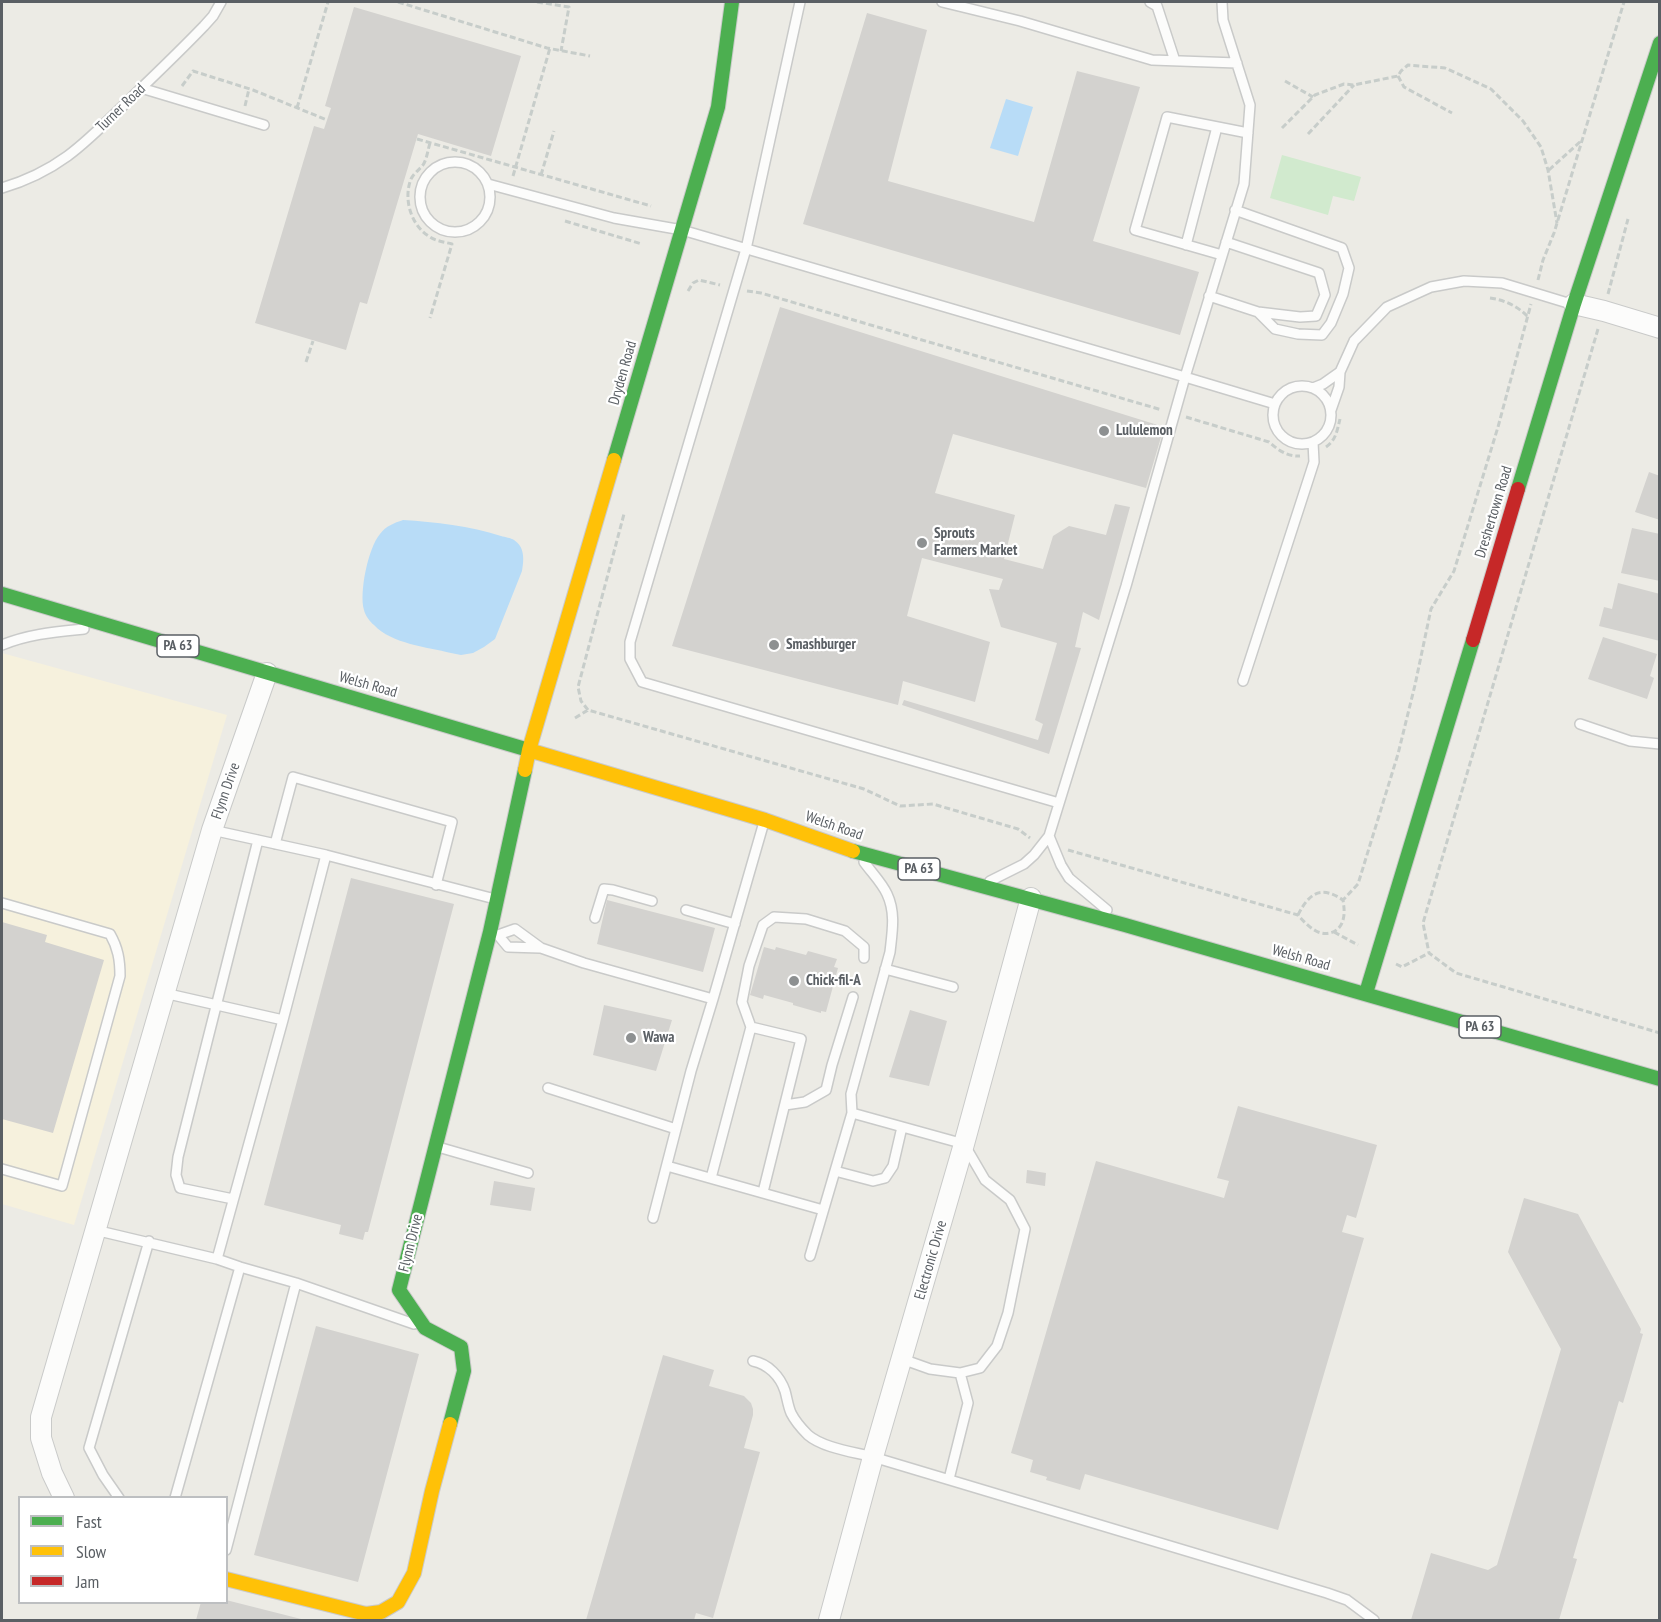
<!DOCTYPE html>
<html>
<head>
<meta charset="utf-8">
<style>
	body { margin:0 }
	#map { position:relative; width:1661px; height:1622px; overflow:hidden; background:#ecebe5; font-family:"PT Sans Narrow",sans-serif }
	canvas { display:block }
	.frame { position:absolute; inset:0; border:3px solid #5a5f64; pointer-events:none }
	.legend { position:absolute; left:18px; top:1496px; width:210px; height:108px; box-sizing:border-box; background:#fff; border:2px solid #bdbfc1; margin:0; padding:8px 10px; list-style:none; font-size:18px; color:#5a5f64 }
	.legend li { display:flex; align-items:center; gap:12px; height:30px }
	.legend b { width:30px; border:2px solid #bdbfc1 }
</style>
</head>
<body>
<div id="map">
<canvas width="1661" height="1622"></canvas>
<div class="frame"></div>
<ul class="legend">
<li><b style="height:8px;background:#4caf50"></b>Fast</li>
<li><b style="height:8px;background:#ffc107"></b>Slow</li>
<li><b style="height:8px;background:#c62828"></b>Jam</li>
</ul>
</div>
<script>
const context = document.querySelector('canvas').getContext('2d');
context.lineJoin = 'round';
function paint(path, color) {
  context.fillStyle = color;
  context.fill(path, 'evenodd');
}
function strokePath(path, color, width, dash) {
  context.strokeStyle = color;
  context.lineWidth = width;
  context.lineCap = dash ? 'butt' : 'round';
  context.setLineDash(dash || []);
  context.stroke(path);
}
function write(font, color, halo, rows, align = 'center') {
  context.font = font + ' "PT Sans Narrow",sans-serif';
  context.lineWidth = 4.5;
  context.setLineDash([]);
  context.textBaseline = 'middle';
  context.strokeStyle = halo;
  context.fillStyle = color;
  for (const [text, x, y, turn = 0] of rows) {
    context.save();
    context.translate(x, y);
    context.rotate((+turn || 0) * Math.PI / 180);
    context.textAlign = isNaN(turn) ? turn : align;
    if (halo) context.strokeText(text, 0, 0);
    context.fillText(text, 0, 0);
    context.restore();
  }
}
const commercial = new Path2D(`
	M2,653l225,62 -153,510 -72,-21z`);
const green = new Path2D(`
	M1282,155l79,22 -7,24 -21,-5 -5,19 -58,-17z`);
const water = new Path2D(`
	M1006,99l27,8 -15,49 -28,-8z
	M403,520c32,2 67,6 98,16 4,1 10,2 13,4 11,7 10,20 8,31l-27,68 -11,8 -11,6 -12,2 -10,-2c-24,-6 -59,-9 -77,-28 -4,-3 -9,-10 -10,-15 -5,-17 4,-62 16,-76 6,-8 14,-11 23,-14z`);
const building = new Path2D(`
	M354,7l167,49 -30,100 -73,-22 -51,170 -7,-2 -14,48 -91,-27 59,-197 10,3 7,-21 -6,-2z
	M867,13l60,17 -39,151 146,41 43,-151 63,16 -47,154 106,31 -19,63 -377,-111z
	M780,307l384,120 -18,61 -193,-54 -18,59 80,22 -11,44 39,10 10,-33 16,-10 37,9 9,-31 15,3 -31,113 -16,-8 -8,35 6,1 -32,106 -147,-49 2,-5 134,40 5,-16 -8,-4 22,-77 -56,-16 -12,-38 10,1 4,-11 -81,-21 -15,58 83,26 -15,60 -72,-21 -5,24 -226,-59z
	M1649,472l11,4v44l-25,-8z
	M1632,528l28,6v47l-39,-8z
	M1618,583l42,11v47l-61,-15 5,-19 8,2z
	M1603,637l54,17 -7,22 4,2 -7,21 -59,-20z
	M351,878l103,26 -86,328h-3l-2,8 -24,-6 2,-9 -77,-20z
	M607,900l108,28 -12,44 -106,-28z
	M2,922l45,13 -2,7 59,18 -51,173 -51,-14z
	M764,947l11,3 1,-3 30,8 2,-4 29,8 -3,8 4,1 -12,44 -5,-1v2l-28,-8v-2l-29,-8 -1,4 -13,-4z
	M604,1005l68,15 -16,51 -63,-16z
	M910,1010l37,11 -18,65 -40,-9z
	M1238,1106l139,39 -21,73 -9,-3 -5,17 22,6 -86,292 -193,-56 -5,16 -34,-10 1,-3 -17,-5 3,-12 -22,-7 85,-292 128,37 5,-17 -12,-3z
	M1027,1170l19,3 -1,13 -19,-3z
	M494,1181l41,7 -4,23 -41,-6z
	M1524,1198l54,16 63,115 -1,4 3,1 -20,69 -4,-2 -46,157 4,1 -18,61h-148l20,-67 57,17 9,-5 64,-216 -53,-97z
	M316,1326l103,28 -61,228 -104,-27z
	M663,1355l51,15 -5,16 35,10 7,7 2,6v6l-9,33 16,4 -47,166 -17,-5 -2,7h-108z
	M226,1600l79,20h-109l5,-18h25z`);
const path = new Path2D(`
	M398,2l149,46 43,8
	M537,2l32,5 -8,44
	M1398,76l6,11 48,26
	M1285,81l28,16
	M182,86l11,-15 60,19 74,30
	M245,106l4,-17
	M297,108l31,-106
	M1282,128l33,-33 29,-11 10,1 44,-9 3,-5 7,-6 37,3 46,21 32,32 18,26 7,23 9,53
	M1308,134l46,-49
	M417,139l234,67
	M430,143c-2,6 -3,16 -7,22 -4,5 -9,8 -12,14 -8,20 0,47 19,58 6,4 14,5 22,7l-22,74
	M1549,170l33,-30
	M541,175l13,-44
	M513,176l37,-128
	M565,221l77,23
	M1538,280l5,-20 11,-27 70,-231
	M688,291l5,-8 6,-3 21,5
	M747,291l14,2 401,117
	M1608,294l20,-75
	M1490,298c14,2 28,8 38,19
	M1598,329l-175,594 6,30 27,20 204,60
	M306,362l7,-21
	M1186,417l83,25c9,8 19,15 31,14
	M1326,447c10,-7 11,-16 14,-28
	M588,710l-7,-9 -3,-14 46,-173
	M575,718l13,-8 276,79 36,17 33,-2 85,25 12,9
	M1068,850l230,65c5,6 11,12 18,16 11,6 24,1 27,-11 2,-7 1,-13 0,-20l15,-16 40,-130 17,-69 16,-76 23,-38 44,-144 33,-123
	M1298,915c11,-22 23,-30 45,-15
	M1334,932l24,13
	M1396,964l6,3 27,-14`);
const lane = new Path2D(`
	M800,2l-54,247 -116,393v17l12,23 417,121
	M942,2l78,19 132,39 85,3
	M1150,2l7,4 18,55
	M1222,2l1,18 27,85 -6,79 -59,193 90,27
	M141,88l123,37
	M420 197a35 35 0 1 1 70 0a35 35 0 1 1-70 0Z
	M488,184l126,34 68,12 503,147 -59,209 -77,250 -15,19 -10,9 -34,17
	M2,188c60,-18 86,-48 130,-91 24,-23 48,-46 72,-71l9,-10 8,-14
	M1235,210l107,38 7,20 -6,26 -12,29 -9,12 -24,-1 -23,-5 -17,-17
	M1186,245l31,-118
	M1222,255l-87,-25 32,-113 81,16
	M1209,296l49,16 42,5 16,-1 9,-21 -6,-22 -93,-31
	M1273 415a29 29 0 1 1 58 0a29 29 0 1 1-58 0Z
	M1313,388l10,-4 17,-12
	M1331,410l8,-23 1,-15 14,-31 33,-34 44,-20 33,-6 38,2 69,21
	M2,645c27,-11 52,-13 82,-16
	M1243,681l71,-219 -1,-20
	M1580,724l50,17 30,3
	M212,830l114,25 169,44
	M1049,836l12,29 8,13 38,32
	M275,844l18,-67 159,45 -16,63
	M2,903l108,31c8,14 10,26 10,42l-58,210 -60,-17
	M686,910l49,14
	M595,918l9,-29 9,1 39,11
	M494,934l4,1 17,-6 26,19 43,15 129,36 -22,72 -38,147
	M498,935l10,12 32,1
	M885,969l68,18
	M164,993l119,27
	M713,999l51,-177
	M751,1027l-9,-25 7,-36 14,-41 11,-8 32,2 39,12 19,16v11
	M548,1088l128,41
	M785,1105l20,-3 21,-12 6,-25 21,-68
	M852,1113l-1,-19 39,-142c2,-19 6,-39 -3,-58 -5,-11 -15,-21 -23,-32
	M438,1147l90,26
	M667,1166l156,44
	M835,1171l38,10 12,-3 8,-12 9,-39
	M711,1178l40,-151 50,12 -38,153
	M233,1199l-53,-11 -4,-13 2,-18 80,-317
	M95,1230l122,29 66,-239 43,-165
	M810,1256l42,-143 112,31 21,36 25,20 15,29 -17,84 -11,33 -17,22 -20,5 -30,-4 -28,-10
	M217,1259l23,8 56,16 118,41
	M753,1361c15,3 27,15 32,30 2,7 3,15 6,22 4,8 11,16 17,22 15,13 46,17 65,22l454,136 20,7 27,20
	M949,1479l19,-76 -8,-30
	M119,1498l-16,-23 -14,-27 60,-207
	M175,1498l65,-231
	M226,1550l70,-267`);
const street = new Path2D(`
	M1574,304l30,7 56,17
	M64,1498l-12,-25 -11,-35v-21l171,-587 55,-157
	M829,1620l44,-163 91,-313 67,-246`);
const fast = new Path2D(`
	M614,460l104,-353 14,-105
	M1518,489l56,-185 86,-261
	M2,594l530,157
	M853,851l272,74 535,154
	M1366,993l107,-353
	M450,1424l14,-53 -3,-24 -36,-19 -26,-38 91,-358 35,-162`);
const slow = new Path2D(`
	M532,751l233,69 88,31
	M525,770l4,-20 85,-290
	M226,1579l140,35 15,-2 17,-10 16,-29 18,-82 18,-67`);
const jam = new Path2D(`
	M1473,640l45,-151`);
const markers = [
	[1104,431,6,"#8d9091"],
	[922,543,6,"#8d9091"],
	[774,645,6,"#8d9091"],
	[794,981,6,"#8d9091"],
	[631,1038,6,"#8d9091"]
];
const shields = [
	[178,646,42],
	[919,869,42],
	[1480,1027,42]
];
const shieldNames = [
	["PA 63",178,646],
	["PA 63",919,869],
	["PA 63",1480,1027]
];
const streetNames = [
	["Turner Road",121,108,-44],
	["Dryden Road",623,373,-74],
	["Dreshertown Road",1494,512,-73],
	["Welsh Road",368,685,16],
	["Flynn Drive",226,791,-71],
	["Welsh Road",834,826,19],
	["Welsh Road",1301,958,16],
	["Flynn Drive",411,1243,-76],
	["Electronic Drive",931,1260,-74]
];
const poiNames = [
	["Lululemon",1116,431],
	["Sprouts",934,534],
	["Farmers Market",934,551],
	["Smashburger",786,645],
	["Chick-fil-A",806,981],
	["Wawa",643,1038]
];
paint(commercial, '#f6f1dd');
paint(green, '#d1eace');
paint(water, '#b8dcf7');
paint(building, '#d3d2cf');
strokePath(lane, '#c9cac9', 12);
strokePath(street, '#c9cac9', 22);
strokePath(fast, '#cacaca', 16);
strokePath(slow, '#cacaca', 16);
strokePath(jam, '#cacaca', 16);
strokePath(path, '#c7cdca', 3, [6, 3]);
strokePath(lane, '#fcfcfb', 9);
strokePath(street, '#fcfcfb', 20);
strokePath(fast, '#4caf50', 14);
strokePath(slow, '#ffc107', 14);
strokePath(jam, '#c62828', 14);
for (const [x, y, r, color] of markers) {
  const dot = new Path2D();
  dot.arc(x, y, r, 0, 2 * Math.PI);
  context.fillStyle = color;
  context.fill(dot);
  strokePath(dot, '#fff', 2);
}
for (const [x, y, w] of shields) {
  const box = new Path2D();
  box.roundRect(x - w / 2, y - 11, w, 22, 4.5);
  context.fillStyle = '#fff';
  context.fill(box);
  strokePath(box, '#5a5f64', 1.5);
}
write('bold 14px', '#5a5f64', null, shieldNames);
write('15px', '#5a5f64', '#fff', streetNames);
write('bold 15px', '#5a5f64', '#fff', poiNames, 'left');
</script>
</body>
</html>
